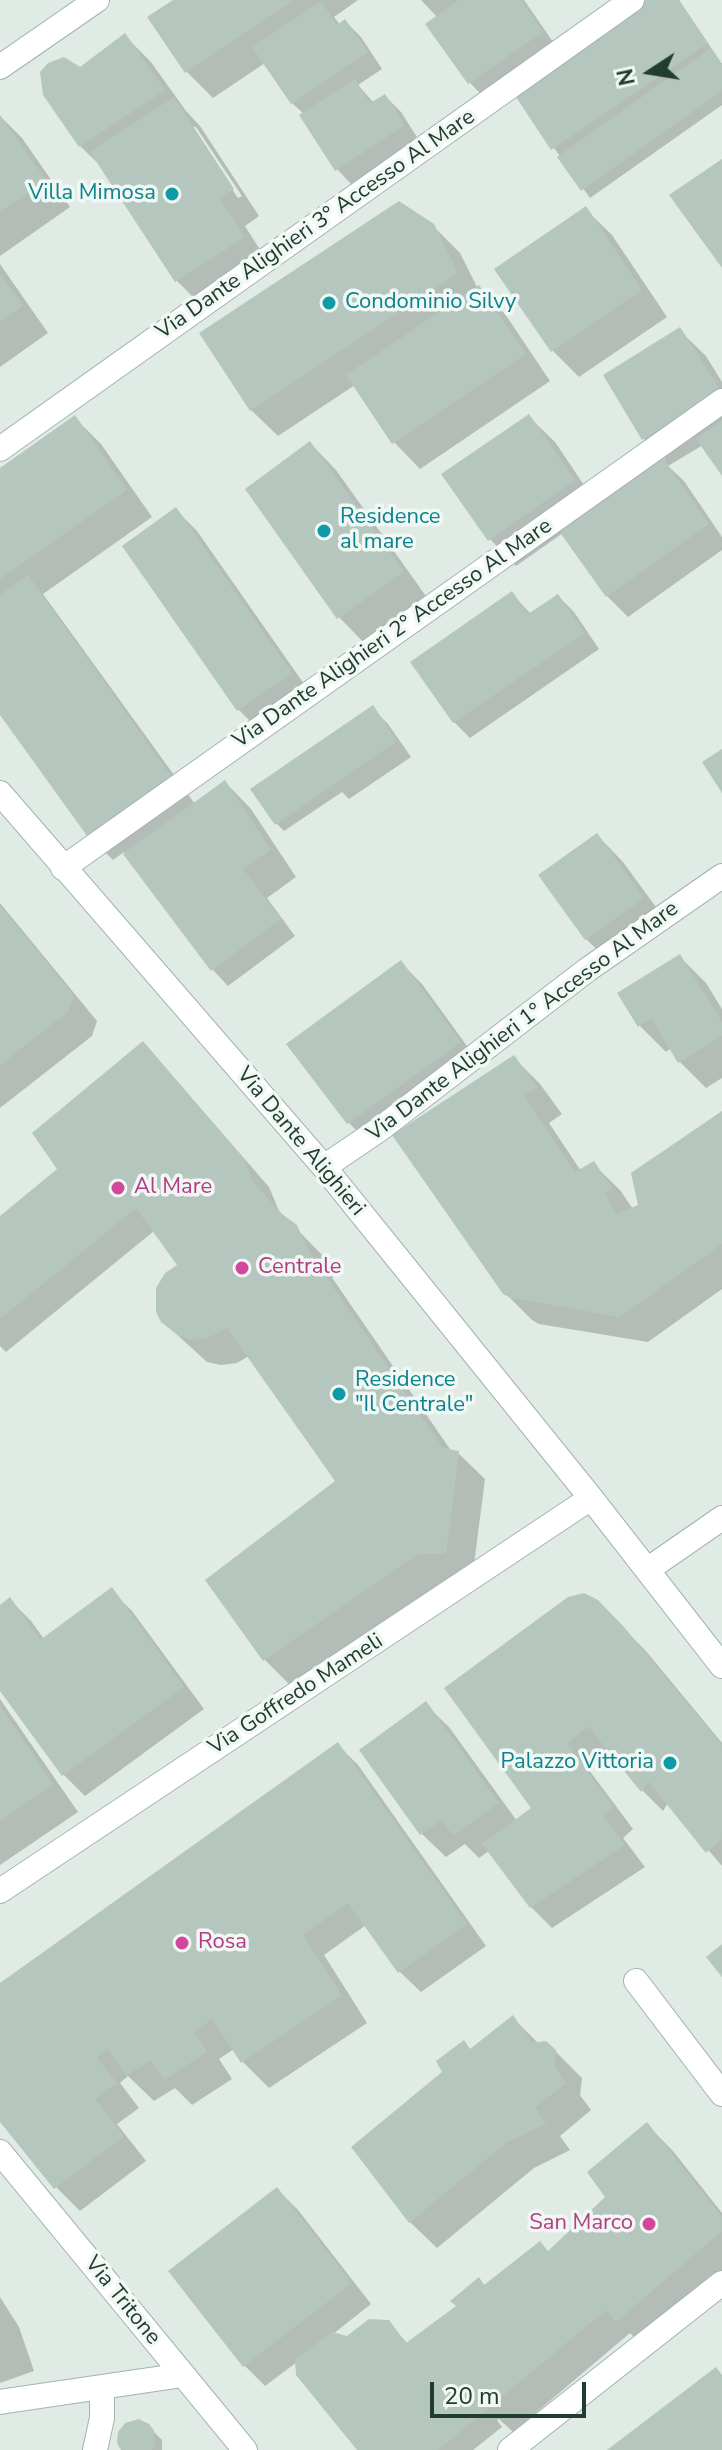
<!DOCTYPE html>
<html>
<head>
<meta charset="utf-8">
<style>
	body { margin:0 }
	#map { position:relative; width:722px; height:2450px; overflow:hidden; background:#e0ebe5; font-family:"Nunito Sans",sans-serif }
	canvas { display:block }
	.north { position:absolute; left:610px; top:32px; width:80px; height:80px; -webkit-text-stroke:6px #f1f8f3; paint-order:stroke; rotate:258deg; font-size:22px; font-weight:700; line-height:32px; text-align:center; color:#213c31 }
	.north::after { content:''; display:block; margin:auto; width:28px; height:36px; background:#213c31; clip-path:polygon(50% 0,100% 100%,50% 72%,0 100%) }
	.scale { position:absolute; left:430px; top:2382px; width:156px; height:36px; box-sizing:border-box; border:4px solid #213c31; border-top:0; padding-left:10px; font-size:24px; line-height:28px; white-space:nowrap; color:#213c31; -webkit-text-stroke:6px #f1f8f3; paint-order:stroke }
</style>
</head>
<body>
<div id="map">
<canvas width="722" height="2450"></canvas>
<div class="north">N</div>
<div class="scale">20 m</div>
</div>
<script>
const context = document.querySelector('canvas').getContext('2d');
context.lineJoin = 'round';
function paint(path, color) {
  context.fillStyle = color;
  context.fill(path, 'evenodd');
}
function strokePath(path, color, width, dash) {
  context.strokeStyle = color;
  context.lineWidth = width;
  context.lineCap = dash ? 'butt' : 'round';
  context.setLineDash(dash || []);
  context.stroke(path);
}
function write(font, color, halo, rows, align = 'center') {
  context.font = font + ' "Nunito Sans",sans-serif';
  context.lineWidth = 7;
  context.setLineDash([]);
  context.textBaseline = 'middle';
  context.strokeStyle = halo;
  context.fillStyle = color;
  for (const [text, x, y, turn = 0] of rows) {
    context.save();
    context.translate(x, y);
    context.rotate((+turn || 0) * Math.PI / 180);
    context.textAlign = isNaN(turn) ? turn : align;
    if (halo) context.strokeText(text, 0, 0);
    context.fillText(text, 0, 0);
    context.restore();
  }
}
const shadow = new Path2D(`
	M176,0h182l-24,17 6,8 5,-4 16,16 21,32 -24,16 16,18 11,-7 16,16 19,30 -68,43 -15,-16 -33,-55 -12,-11 -27,-40 -52,35 -26,-26z
	M421,0h103l34,49 -72,50 -16,-16 -42,-59 10,-6z
	M649,0h30l43,64v41l-132,93 -76,-106z
	M125,36l26,26 35,49 14,15 59,90 -14,10 24,38 -66,43 -26,-26 -72,-111 -25,-24v-77zM191,127h5l46,69 -4,2z
	M0,116l22,22 48,69 -70,49z
	M585,209l27,26 55,82 -88,60 -26,-26z
	M433,226l27,27 18,36 27,25 45,67 -130,88 -26,-27 -39,-57 -77,51 -27,-26z
	M0,264l48,69 -48,34z
	M679,330l27,26 16,26v90l-19,-27 -35,21 16,15 38,56v13l-94,67 -21,-21 -44,-63 -47,33 -26,-27 38,-123 27,26 43,64 67,-47 -21,-20z
	M75,418l26,26 51,73 -109,77 152,210 30,-22 26,27 45,68 -29,21 28,38 -67,50 -15,-16 -40,-51 -49,-67 -11,8 -21,-21 -92,-127v-241z
	M310,443l26,27 92,129 -63,45 -26,-27z
	M176,510l21,21 114,163 -51,37 -21,-21z
	M512,594l19,20 27,-18 16,16 25,37 -129,89 -16,-16z
	M372,708l16,16 23,33 -62,42 -7,-7 -58,39 -8,-8z
	M597,835l26,27 46,63 -56,40 -27,-26z
	M0,903l97,118 -5,15 -92,72z
	M680,957l26,26 16,26v69l-16,10 -26,-26 -9,-14 -5,4 -27,-27z
	M401,963l21,21 58,80 -110,80 -21,-21 -60,-79z
	M514,1058l26,26 22,30 -13,9 32,48 12,-7 27,26 13,19 8,-3 81,-93v176l-74,53 -109,-18 -7,-4 -27,-27z
	M163,1065l106,122 10,24 49,50 5,18 119,173 6,1 27,26 -13,101h-27l-154,106 -26,-26 -57,-80 129,-98 -88,-126 -12,7 -16,2 -14,-3 -45,-41 18,-56 -26,-34 -148,121 -6,-6v-128l60,-49z
	M111,1590l21,21 72,98 -119,87 -21,-21 -64,-87v-81l10,-7 21,21 13,18z
	M597,1602l48,48 77,93v123l-54,-63 -5,8 -21,-21 -34,-43 -22,19 47,63 -10,9 22,29 -93,61 -21,-21 -42,-56 -10,7 -14,-14 -19,13 -24,-23 3,-130 24,23 68,94 17,-12z
	M0,1699l78,113 -78,53z
	M337,1744l21,21 128,181 -65,46 -21,-20 -34,-47 -42,30 43,68 -98,65 -26,-26 -9,-13 -15,10 13,20 -40,26 -17,-17 -21,13 -26,-25 -8,7 19,25 -22,16 29,37 -66,50 -24,-24 -56,-68v-133z
	M513,2018l26,26 16,7 27,27 -2,17 11,15 -31,26 10,14 -36,18 -97,80 -27,-26 35,-150 19,-29 8,8z
	M647,2125l26,26 49,62v67l-78,67 -14,-14 -117,99 -14,-13 -2,1 5,7 -29,23h-113l-63,-88 -32,24 -21,-21 33,-176 21,21 73,94 -38,30 14,4 41,-16 20,22 77,-58 64,-34 59,-55z
	M0,2297l19,30 15,44 -34,12z
	M153,2431l9,9v10h-37z`);
const building = new Path2D(`
	M173,0h121l-109,73 -38,-56z
	M459,0h62l22,32 -75,52 -43,-60z
	M645,0h33l30,43 -157,107 -39,-59z
	M321,1l16,24 8,-6 23,33 -77,52 -39,-57z
	M125,33l40,57 -86,57 -36,-52 -3,-23 8,-9 16,-6 16,10z
	M711,48l11,16v27l-141,100 -24,-34z
	M355,79l15,24 15,-9 20,31 -70,46 -36,-56z
	M174,97l60,92 -14,10 25,38 -70,45 -85,-130z
	M0,115l46,65 -46,32z
	M722,159v109l-53,-73z
	M399,201l35,23 24,49 -208,138 -51,-78z
	M586,206l56,84 -91,62 -57,-83z
	M0,273l23,33 -23,16z
	M479,285l47,69 -134,90 -46,-69z
	M680,327l41,64 -79,49 -39,-65z
	M529,414l46,66 -87,61 -47,-67z
	M75,415l52,75 -127,89v-111z
	M722,421v55l-26,-37z
	M310,441l94,131 -67,47 -92,-130z
	M663,458l46,66 -103,73 -47,-66z
	M176,507l116,166 -55,38 -115,-165z
	M28,575l146,205 -84,60 -90,-125v-120z
	M512,591l16,23 30,-20 27,39 -132,90 -43,-61z
	M373,705l24,36 -122,84 -25,-36z
	M722,749v44l-20,-31z
	M225,780l46,70 -28,19 38,50 -70,52 -88,-117z
	M597,833l47,65 -59,42 -47,-65z
	M0,905l74,91 -6,16 -68,53z
	M680,954l42,68v14l-44,27 -27,-45 -13,9 -21,-34z
	M401,960l60,82 -114,82 -61,-80z
	M143,1041l100,117 10,24 29,32 15,11 11,25 135,198 16,3 -13,103h-28l-155,107 -58,-81 130,-99 -108,-153 -17,9 -17,3 -14,-4 -18,-14 -5,-10v-24l9,-15 12,-8 -41,-57 -136,111v-103l57,-47 -25,-36z
	M514,1055l23,32 -13,9 51,76 19,-11 18,27 -7,5 11,21 22,-9 -7,-32 91,-62v133l-102,73 -109,-19 -8,-4 -111,-159z
	M112,1587l72,100 -122,89 -62,-85v-86l10,-8 30,43z
	M584,1593l14,7 26,27 98,118v94l-16,14 -58,-72 -7,11 -53,-66 -21,18 47,63 -11,9 22,29 -95,63 -48,-64 49,-36 -87,-120 124,-91z
	M426,1701l73,102 -46,33 -11,-16 -22,15 -61,-85z
	M0,1706l53,78 -53,37z
	M338,1742l129,182 -69,49 -50,-70 -45,32 39,60 -101,68 -29,-44 -18,13 13,20 -43,28 -13,-20 -25,16 -18,-27 -11,9 20,25 -22,16 29,37 -70,53 -54,-67v-139z
	M722,1944v33l-16,-20z
	M513,2015l19,28 14,-2 10,9 -1,17 11,16 -31,25 11,16 -39,18 -98,81 -58,-76 91,-75 -6,-11 28,-21 6,9z
	M647,2122l75,95v14l-106,91 -10,-12 -168,140h-81l-61,-75 -1,-15 37,-28 15,4 22,-17 20,1 17,23 50,-37 -6,-5 29,-24 5,8 56,-44 8,10 57,-54 -18,-25z
	M277,2187l75,96 -109,84 -75,-96z
	M716,2367l6,8v75h-115z
	M139,2419l10,5 5,6v17l-2,3h-31l-4,-7 1,-11 7,-9z`);
const service = new Path2D(`
	M0,67l97,-67
	M0,449l632,-449
	M63,868l659,-467
	M324,1167l56,-38 207,-159 135,-94
	M636,1981l86,113
	M0,2402l183,-27
	M95,2450l7,-32v-31`);
const minor = new Path2D(`
	M0,793l324,374 267,331 131,168
	M647,1570l75,-52
	M0,1891l591,-393
	M0,2152l245,298
	M510,2450l212,-167`);
const markers = [
	[172,194,8,"#0f9aa8"],
	[329,303,8,"#0f9aa8"],
	[324,531,8,"#0f9aa8"],
	[118,1188,8,"#d1479c"],
	[242,1268,8,"#d1479c"],
	[339,1394,8,"#0f9aa8"],
	[670,1763,8,"#0f9aa8"],
	[182,1943,8,"#d1479c"],
	[649,2224,8,"#d1479c"]
];
const cultureNames = [
	["Villa Mimosa",156,194,"right"],
	["Condominio Silvy",345,303],
	["Residence",340,518],
	["al mare",340,543],
	["Residence",355,1381],
	["\"Il Centrale\"",355,1406],
	["Palazzo Vittoria",654,1763,"right"]
];
const streetNames = [
	["Via Dante Alighieri 3° Accesso Al Mare",316,225,-35],
	["Via Dante Alighieri 2° Accesso Al Mare",393,634,-35],
	["Via Dante Alighieri 1° Accesso Al Mare",523,1022,-37],
	["Via Dante Alighieri",300,1142,50],
	["Via Goffredo Mameli",296,1695,-33],
	["Via Tritone",122,2301,51]
];
const hotelNames = [
	["Al Mare",134,1188],
	["Centrale",258,1268],
	["Rosa",198,1943],
	["San Marco",633,2224,"right"]
];
paint(shadow, '#0003');
paint(building, '#b5c6be');
strokePath(service, '#a3b3ab', 26);
strokePath(minor, '#a3b3ab', 26);
strokePath(service, '#fff', 24);
strokePath(minor, '#fff', 24);
for (const [x, y, r, color] of markers) {
  const dot = new Path2D();
  dot.arc(x, y, r, 0, 2 * Math.PI);
  context.fillStyle = color;
  context.fill(dot);
  strokePath(dot, '#f1f8f3', 3);
}
write('22px', '#0d838f', '#f1f8f3', cultureNames, 'left');
write('22px', '#213c31', '#f1f8f3', streetNames);
write('22px', '#b23c85', '#f1f8f3', hotelNames, 'left');
</script>
</body>
</html>
